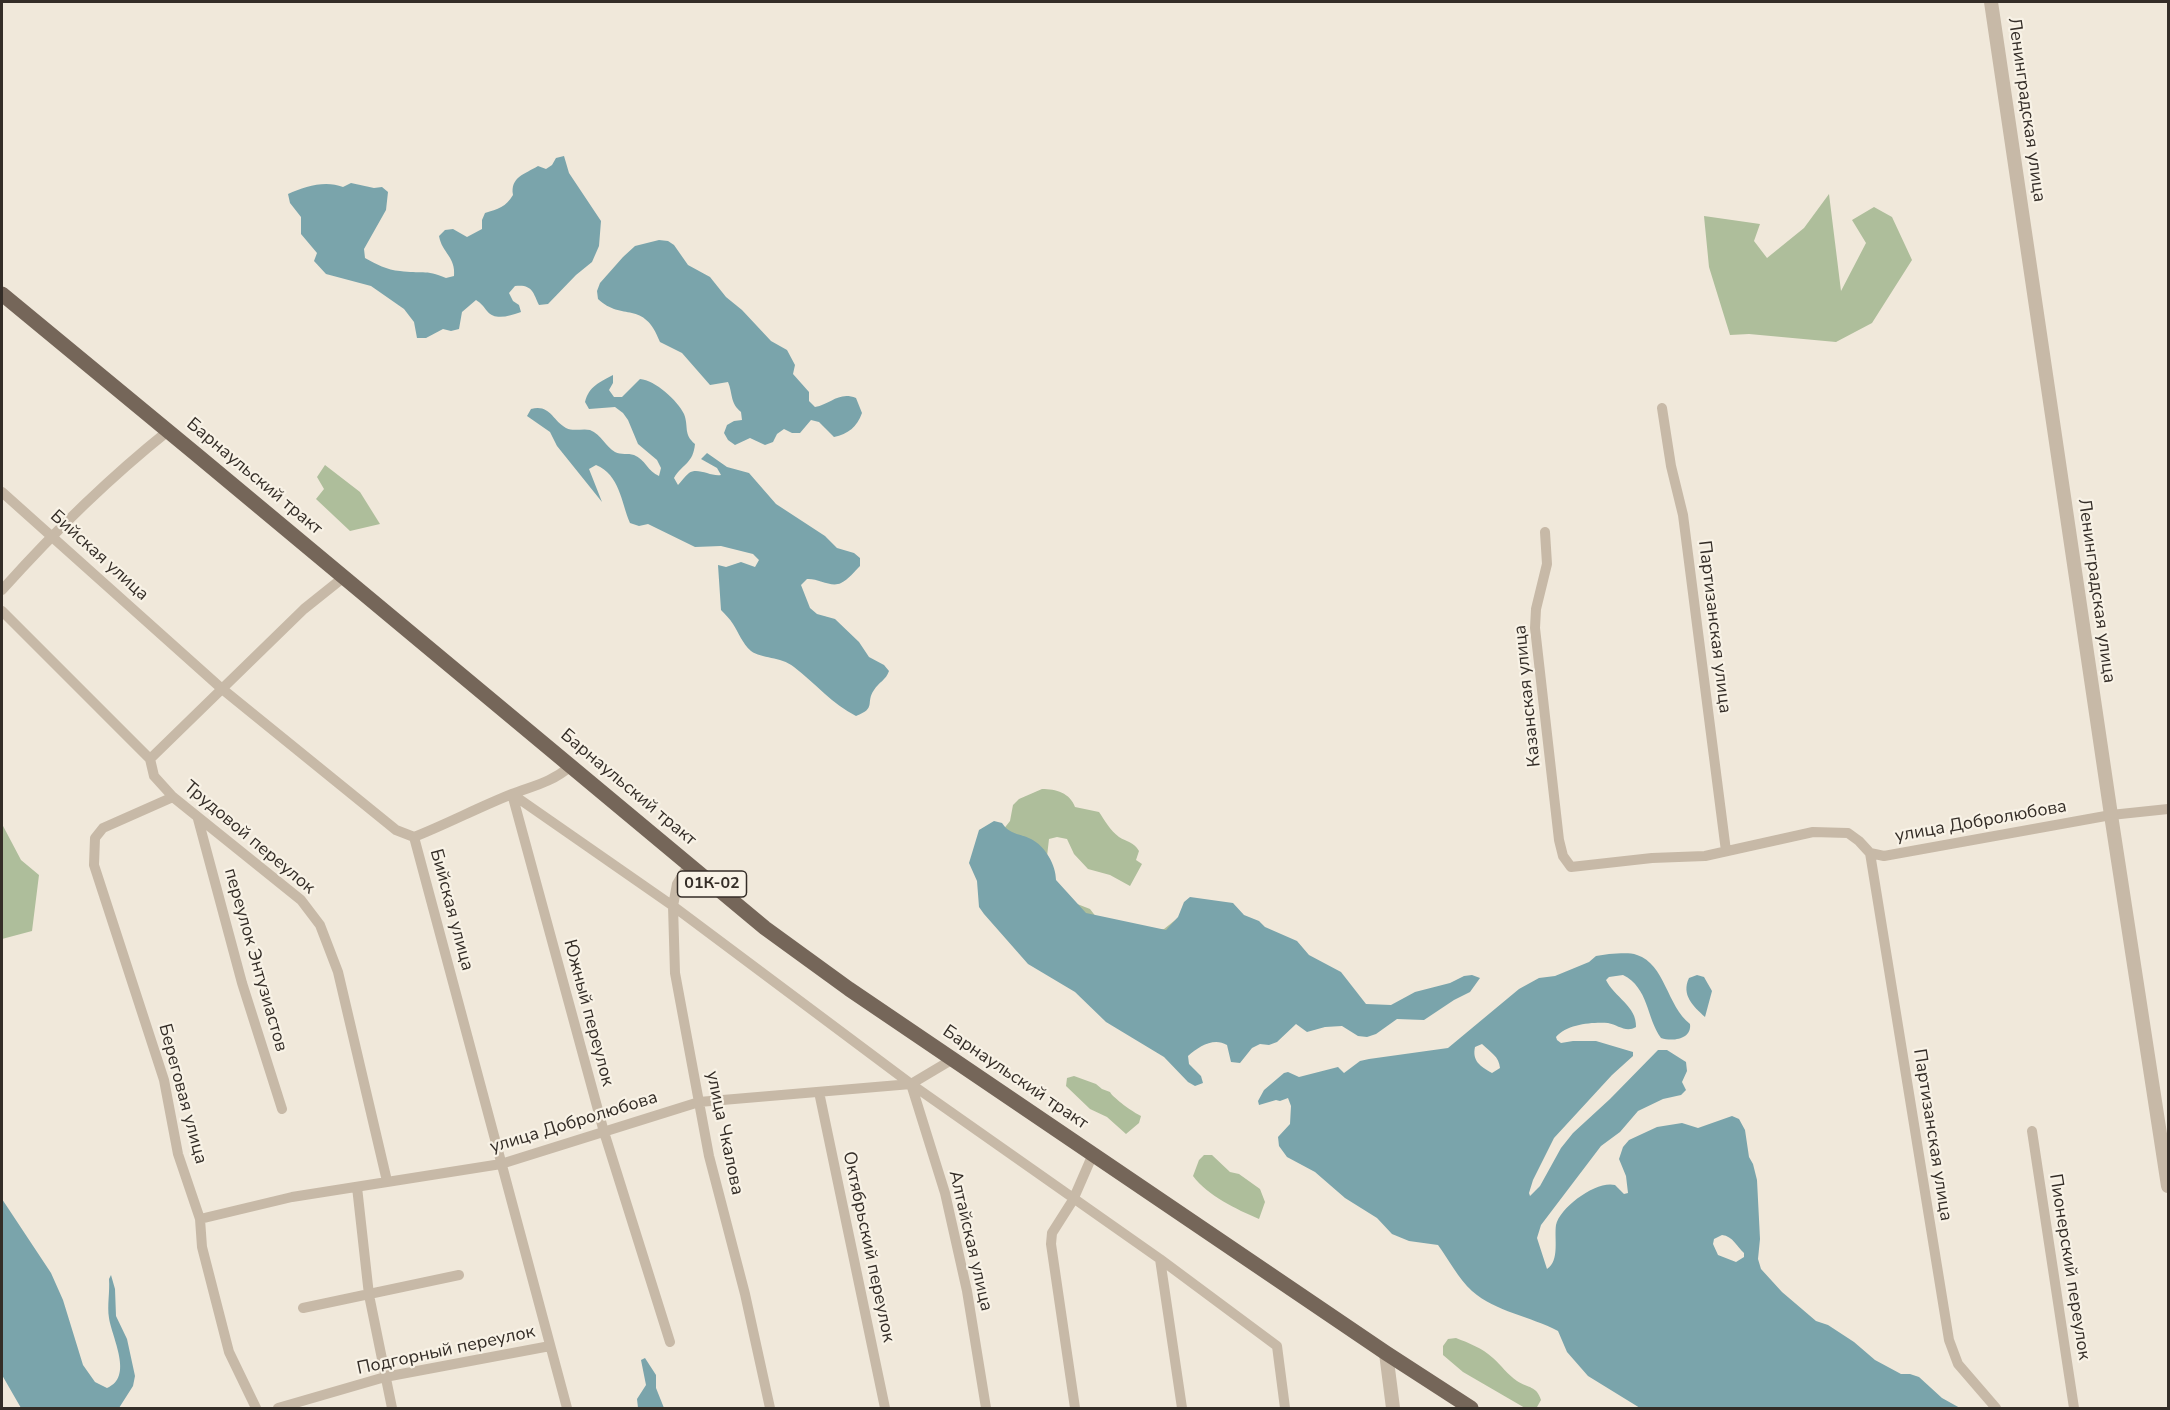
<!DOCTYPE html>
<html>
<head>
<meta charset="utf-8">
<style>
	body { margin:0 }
	#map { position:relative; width:2170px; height:1410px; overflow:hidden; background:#f0e8da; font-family:"Nunito Sans",sans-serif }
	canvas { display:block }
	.frame { position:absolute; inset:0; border:3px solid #342d27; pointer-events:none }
</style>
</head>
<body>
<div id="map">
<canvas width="2170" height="1410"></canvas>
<div class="frame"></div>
</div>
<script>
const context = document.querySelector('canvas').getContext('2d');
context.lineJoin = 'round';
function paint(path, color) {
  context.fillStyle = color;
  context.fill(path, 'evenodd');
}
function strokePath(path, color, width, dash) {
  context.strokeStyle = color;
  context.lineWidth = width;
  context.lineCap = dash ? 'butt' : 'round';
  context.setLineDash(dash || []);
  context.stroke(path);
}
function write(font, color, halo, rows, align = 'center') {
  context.font = font + ' "Nunito Sans",sans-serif';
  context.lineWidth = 4.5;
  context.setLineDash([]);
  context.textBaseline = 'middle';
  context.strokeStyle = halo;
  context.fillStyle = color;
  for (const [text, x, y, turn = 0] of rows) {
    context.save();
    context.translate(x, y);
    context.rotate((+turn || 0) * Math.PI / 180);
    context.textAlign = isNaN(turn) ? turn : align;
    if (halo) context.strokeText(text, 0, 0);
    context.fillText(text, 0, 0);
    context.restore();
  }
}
const green = new Path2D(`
	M1829,194l12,97 25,-48 -14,-23 22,-13 18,10 20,43 -40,63 -36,19 -87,-8 -19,1 -21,-68 -5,-51 56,8 -6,17 13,17 37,-30z
	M325,465l35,27 20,32 -30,7 -34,-32 8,-10 -7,-12z
	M1042,789c14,0 28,4 33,18l24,5c6,9 11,18 20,25 8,5 15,5 20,14l-3,9 6,4 -12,22 -20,-11 -22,-6 -14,-15 -7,-15 -10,-2 -8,2 -3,26 21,35 23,9 10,13 58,8 6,-1 15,-12 8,87 -192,-164 15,-19 3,-16 6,-6z
	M2,824l19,36 18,15 -7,56 -30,8z
	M1074,1076l22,8 6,5 8,3c3,6 24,21 31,24l-2,7 -13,11 -19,-17 -17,-8 -24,-23 1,-8z
	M1204,1155h8l18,17 9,2 21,15 5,13 -6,17c-23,-10 -51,-23 -66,-43l6,-16z
	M1456,1338c13,5 26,10 37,20 8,7 15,17 24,23 11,7 20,5 24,19l-4,7 -12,1 -62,-36 -20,-17v-9l5,-7z`);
const water = new Path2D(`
	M564,156l5,17 32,48 -2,25 -7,16 -16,13 -28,29 -9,1c-6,-13 -7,-21 -24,-19l-6,7 4,8 6,4 2,7c-12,4 -26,9 -34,-1 -4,-5 -6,-8 -11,-11l-14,12 -3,17 -8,2 -8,-2 -17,9h-9l-3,-16 -10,-13 -33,-23 -45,-12 -12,-13 3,-8 -16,-19v-17l-11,-14 -2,-9c17,-8 38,-14 55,-7l8,-4 23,5 8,-1 6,5 -2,18 -22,39 1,9c11,6 22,12 35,13 21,3 25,-2 46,7l8,-2c2,-19 -12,-23 -15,-40l6,-6 8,-1 14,8 15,-8v-9l3,-7c13,-4 21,-6 28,-18 -3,-18 12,-21 25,-29l8,3 6,-4 4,-7z
	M659,240l9,1 6,4 14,20 22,12 16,20 16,13 29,31 16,9 8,15 -2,9 16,18v9l6,6c16,-3 24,-16 41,-9l6,15c-5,14 -14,21 -28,24l-15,-15 -8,-2 -11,13h-8l-8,-4 -7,5 -4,8 -8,3 -15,-7 -15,7 -7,-5 -4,-7 3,-8 7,-4 8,-1 -1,-8c-11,-9 -8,-18 -13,-30l-18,3 -28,-32 -22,-11c-16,-43 -38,-20 -62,-43l-1,-8 3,-8 23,-26 12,-11z
	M613,375v8l-4,7 5,7h8l18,-18c15,1 38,22 44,35 5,13 -1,20 11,30 -2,20 -12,19 -21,34l4,7c3,-3 7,-9 11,-12 9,-6 22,4 32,2l-4,-7 -16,-9 6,-6 20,14 22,6 27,31 49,32 12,12 17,5 6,5v8c-5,5 -12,14 -19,17 -10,5 -23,-5 -34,-4l-6,6 9,23 7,6 18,5 24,23 10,15 15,8 5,6c-3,9 -10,11 -15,19 -9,13 3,18 -18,26 -24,-12 -41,-33 -62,-49 -14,-11 -32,-8 -43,-16 -9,-8 -12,-18 -18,-27 -3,-5 -8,-10 -12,-14l-3,-45 8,2 15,-5 14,5 4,-7 -6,-6 -32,-8 -26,1 -47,-23 -9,2 -9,-3c-9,-21 -10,-48 -34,-58l-7,4 13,33 -45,-56 -7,-14 -23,-16 4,-7c19,-5 21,11 35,19 8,4 16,0 24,2 11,4 16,17 25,22 6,3 13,1 19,3 11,4 14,17 25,21l2,-8 -4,-8 -19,-16 -10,-24 -5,-7 -8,-6 -26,2 -4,-7c4,-16 15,-20 28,-27z
	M994,821l8,2c8,12 17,10 29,16 14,7 25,26 25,41l30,33 80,17 12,-13 6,-15 6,-5 43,6 11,12 15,6 6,6 32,14 12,14 32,17 25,32 25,1 24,-13 35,-9 14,-7 8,-1 8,3 -10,14 -16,8 -30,20 -27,-1 -21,15 -9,3 -9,-1 -16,-10 -17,1 -18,5 -11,-8 -19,18 -8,3 -9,-1 -8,4 -12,15 -9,-1 -4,-17c-13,-8 -28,1 -39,11l1,8 12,12 2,7 -8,3 -7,-4 -24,-25 -58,-35 -31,-30 -47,-28 -44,-50 -5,-7 -2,-26 -8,-18 10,-33z
	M1609,954c9,0 19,-2 28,1 28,9 30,51 53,69 2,15 -17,18 -29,14 -15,-21 -12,-50 -38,-63l-14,2 -3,3c8,17 31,26 30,47 -10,6 -18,-2 -28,-4 -16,-1 -41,1 -52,14l1,3 4,3 12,-2h23l37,11v4l-21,19 -58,63 -21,42 -4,13 1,3 10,-10 21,-38 12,-15 37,-34 48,-49h9l19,12 1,9 -5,11 4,8 -5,5 -18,4 -25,12 -18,21 -19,14 -60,79 -4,13 10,31c13,-8 7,-31 9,-44 4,-18 41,-45 59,-40l9,9 4,-1 -2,-17 -7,-17 4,-12 6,-7 28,-13 25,-4 16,5 34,-12 7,3 6,11 4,27 4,7 4,16 3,59 -2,20 3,10 21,23 34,29 12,4 26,17 21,18 26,14h9l9,3 23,21 18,10h-320l-52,-32 -21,-24 -9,-21c-28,-15 -62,-19 -86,-40 -14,-13 -23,-31 -34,-46l-29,-4 -17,-7 -15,-16 -32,-20 -30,-26 -28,-15 -8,-11 -1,-9 12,-13 1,-18 -3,-8 -8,3 -4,-1 -17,5 -1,-4 6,-11 20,-17 4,-1 11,5 39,-10 6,6 16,-12 9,-2 79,-11 71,-59 20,-11 16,-2 34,-14 7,-6zM1482,1044c9,9 17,12 18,24l-8,5c-12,-7 -20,-12 -17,-26zM1722,1235c11,1 15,12 22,18v4l-8,5 -18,-7 -5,-11 1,-5z
	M1697,975l7,2 8,14 -7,26c-12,-11 -24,-22 -16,-39z
	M2,1199l49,74 12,27 20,65 12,17 12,6c27,-11 5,-50 2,-70 -2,-13 1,-26 0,-39l2,-4 4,14 1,27 11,23 8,37 -2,10 -14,22h-98l-19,-33z
	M645,1358l11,17v13l8,20h-26l-1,-9 9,-14 -5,-25z`);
const minor = new Path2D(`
	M1662,408l9,58 12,49 43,336
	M2,492l219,196 175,142 18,7 153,571
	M1545,532l2,32 -11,45 -1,19 24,212 4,16 8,11 81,-9 53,-2 108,-24 35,1 11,8 11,12 14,3 227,-41 57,-6
	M2,590c51,-57 106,-111 166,-159
	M2,611l148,148 4,17 19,21 128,103 19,25 18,47 49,209
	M150,759l154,-150 40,-32
	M512,794l161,112 238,178 249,175 117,87 8,62
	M512,794l92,338 66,210
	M173,797l-70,31 -8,10 -1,27 70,215 14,74 22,65 2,28 27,105 27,56
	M198,819l44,164 40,126
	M414,837c33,-13 65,-30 98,-43 24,-9 38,-11 59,-28
	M1870,853l79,487 9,24 38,44
	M689,864l-12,20 -4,22 2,67 34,183 36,138 25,114
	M911,1084l34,109 22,98 19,117
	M819,1092l66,316
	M2032,1131l42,277
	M357,1187l12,108 23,113
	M200,1219l92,-22 209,-33 198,-62 212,-18 42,-25
	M1160,1259l22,149
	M303,1308l156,-33
	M278,1408l107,-31 165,-31
	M1075,1408l-24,-164 1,-11 21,-33 20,-46`);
const tertiary = new Path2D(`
	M1991,2l120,813 57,371
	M1386,1353l7,55`);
const primary = new Path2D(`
	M2,294l195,161 568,473 84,61 537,364 85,55`);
const shields = [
	[712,884,69]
];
const shieldNames = [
	["01К-02",712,884]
];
const streetNames = [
	["Ленинградская улица",2026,110,82],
	["Барнаульский тракт",254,477,40],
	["Бийская улица",99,556,42],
	["Ленинградская улица",2096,591,82],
	["Партизанская улица",1714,627,83],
	["Казанская улица",1528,696,-96],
	["Барнаульский тракт",628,788,40],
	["улица Добролюбова",1981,822,-10],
	["Трудовой переулок",249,838,40],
	["Бийская улица",451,910,75],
	["переулок Энтузиастов",255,960,74],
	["Южный переулок",588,1013,75],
	["Барнаульский тракт",1015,1078,34],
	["Береговая улица",182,1094,75],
	["улица Добролюбова",574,1123,-17],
	["улица Чкалова",724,1133,78],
	["Партизанская улица",1932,1135,81],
	["Алтайская улица",970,1241,77],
	["Октябрьский переулок",868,1247,78],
	["Пионерский переулок",2069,1267,81],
	["Подгорный переулок",446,1351,-12]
];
paint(green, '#aebe9b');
paint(water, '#7aa4ab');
strokePath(minor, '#c7b9a7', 10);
strokePath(tertiary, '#c7b9a7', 14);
strokePath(primary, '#756659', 15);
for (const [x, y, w] of shields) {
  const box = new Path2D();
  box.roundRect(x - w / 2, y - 13, w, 26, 4.5);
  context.fillStyle = '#f8f2e6';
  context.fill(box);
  strokePath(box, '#342d27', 1.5);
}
write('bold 16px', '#342d27', null, shieldNames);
write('18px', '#342d27', '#f8f2e6', streetNames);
</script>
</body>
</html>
